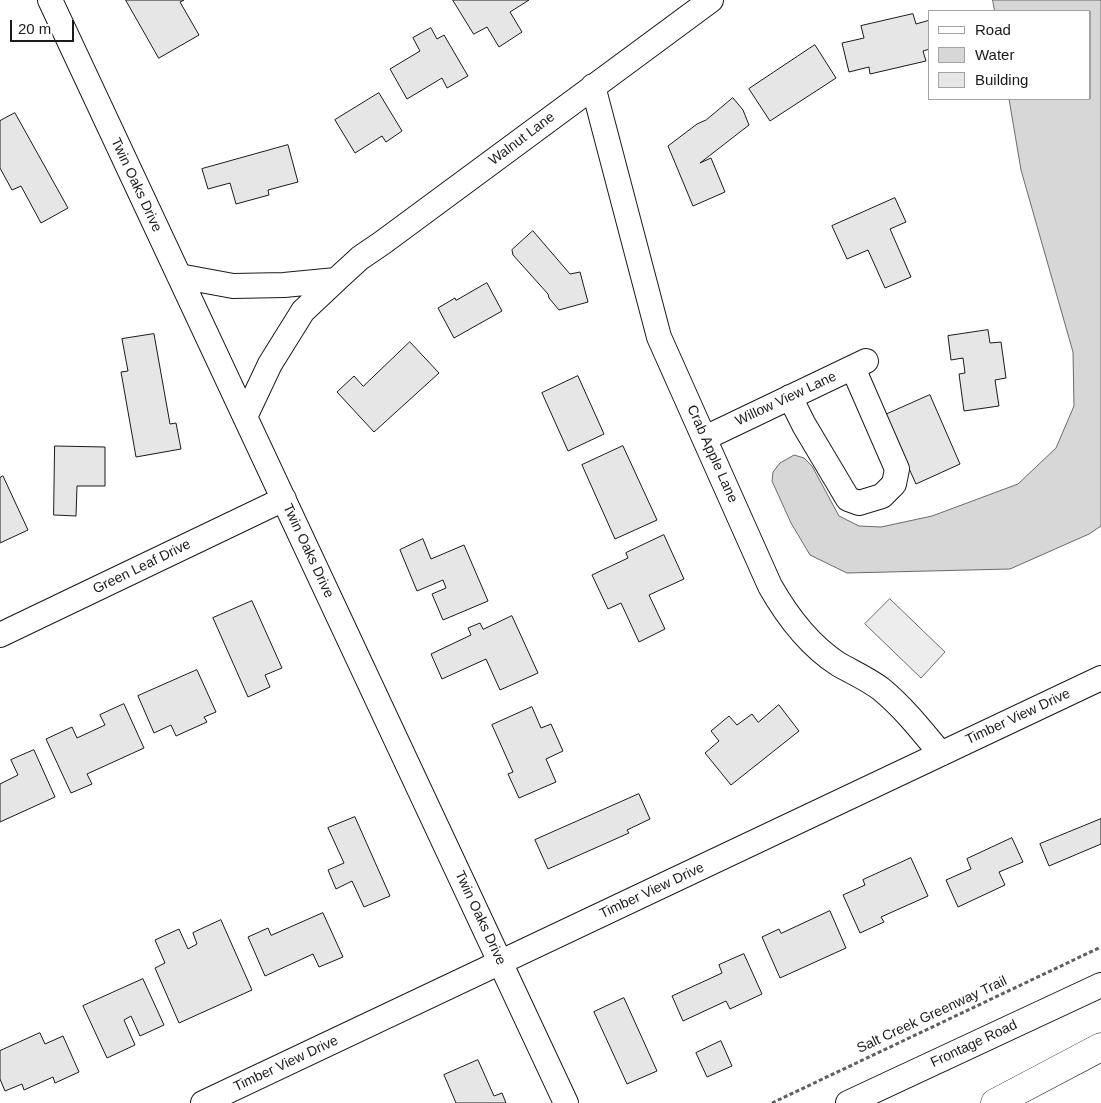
<!DOCTYPE html>
<html>
<head>
<meta charset="utf-8">
<style>
	body { margin:0 }
	#map { position:relative; width:1101px; height:1103px; overflow:hidden; background:#fff; font-family:Helvetica,sans-serif }
	canvas { display:block }
	.legend { position:absolute; left:928px; top:10px; width:162px; height:90px; box-sizing:border-box; background:#fff; border:1px solid #a3a3a3; margin:0; padding:6px 9px; list-style:none; font-size:15px; color:#1a1a1a }
	.legend li { display:flex; align-items:center; gap:10px; height:25px }
	.legend b { width:25px; border:1px solid #a3a3a3 }
	.scale { position:absolute; left:10px; top:20px; width:64px; height:22px; box-sizing:border-box; border:2px solid #1a1a1a; border-top:0; padding-left:6px; font-size:15px; line-height:18px; white-space:nowrap; color:#1a1a1a; -webkit-text-stroke:4px #fff; paint-order:stroke }
</style>
</head>
<body>
<div id="map">
<canvas width="1101" height="1103"></canvas>
<ul class="legend">
<li><b style="height:6px;background:#fff"></b>Road</li>
<li><b style="height:14px;background:#d7d7d7"></b>Water</li>
<li><b style="height:14px;background:#e6e6e6"></b>Building</li>
</ul>
<div class="scale">20 m</div>
</div>
<script>
const context = document.querySelector('canvas').getContext('2d');
context.lineJoin = 'round';
function paint(path, color) {
  context.fillStyle = color;
  context.fill(path, 'evenodd');
}
function strokePath(path, color, width, dash) {
  context.strokeStyle = color;
  context.lineWidth = width;
  context.lineCap = dash ? 'butt' : 'round';
  context.setLineDash(dash || []);
  context.stroke(path);
}
function write(font, color, halo, rows, align = 'center') {
  context.font = font + ' Helvetica,sans-serif';
  context.lineWidth = 4;
  context.setLineDash([]);
  context.textBaseline = 'middle';
  context.strokeStyle = halo;
  context.fillStyle = color;
  for (const [text, x, y, turn = 0] of rows) {
    context.save();
    context.translate(x, y);
    context.rotate((+turn || 0) * Math.PI / 180);
    context.textAlign = isNaN(turn) ? turn : align;
    if (halo) context.strokeText(text, 0, 0);
    context.fillText(text, 0, 0);
    context.restore();
  }
}
const built = new Path2D(`
	M890,599l55,53 -24,26 -56,-54z`);
const water = new Path2D(`
	M993,0h108v526l-12,8 -79,35 -163,4 -37,-18 -19,-32 -19,-42 1,-9 7,-9 14,-8 10,3 8,8 27,50 20,10 22,1 51,-11 86,-32 38,-36 18,-42 -1,-54 -52,-182 -12,-71h81v-88h-95z`);
const building = new Path2D(`
	M126,0h58l-4,2 19,33 -40,23z
	M453,0h76l-19,12 12,20 -23,15 -12,-20 -13,7z
	M913,14l3,10 14,-4v29l-7,2 3,10 -56,13 -1,-7 -20,5 -7,-29 22,-5 -3,-12z
	M431,28l6,11 7,-4 24,41 -21,12 -5,-10 -35,21 -17,-30 30,-18 -7,-13z
	M815,45l21,33 -66,43 -21,-32z
	M379,93l23,38 -16,11 -4,-6 -27,17 -20,-33z
	M733,98l10,12 6,15 -49,38 11,-5 14,34 -32,14 -25,-60 29,-22 9,-4z
	M15,113l53,95 -27,15 -20,-37 -9,4 -12,-22v-47z
	M288,145l10,37 -30,8 1,5 -33,9 -6,-21 -22,6 -6,-20z
	M895,198l11,24 -16,7 21,48 -26,11 -17,-38 -21,9 -15,-33z
	M533,231l37,43 10,-2 8,30 -29,8 -10,-12 -1,-4 -35,-39 -1,-5z
	M487,283l15,28 -48,27 -16,-30 17,-10 1,2z
	M988,330l2,13 11,-1 5,36 -11,2 4,26 -35,5 -5,-37 6,-1 -2,-15 -12,2 -3,-24z
	M154,334l16,90 6,-1 5,26 -45,8 -15,-85 7,-1 -6,-32z
	M410,342l29,31 -65,59 -37,-40 17,-16 9,10z
	M578,376l26,58 -36,17 -26,-58z
	M930,395l30,69 -44,20 -31,-69z
	M55,446l50,1v39h-28l-1,30 -22,-1z
	M623,446l34,74 -42,19 -33,-74z
	M3,476l25,54 -28,13v-65z
	M664,535l20,44 -35,16 16,34 -26,13 -18,-39 -13,6 -16,-34 36,-17 -2,-5z
	M423,539l8,20 33,-14 24,56 -45,19 -11,-26 14,-6 -3,-8 -26,11 -17,-41z
	M252,601l30,67 -17,7 5,12 -22,10 -35,-79z
	M512,616l26,57 -38,17 -14,-31 -44,20 -11,-25 40,-19 -3,-7 12,-5 3,6z
	M197,670l19,42 -12,5 3,5 -31,14 -5,-11 -17,8 -16,-37z
	M124,704l20,44 -57,26 5,10 -21,9 -25,-54 26,-12 5,11 28,-13 -5,-10z
	M779,705l20,26 -68,54 -26,-32 14,-12 -8,-10 18,-15 8,9 15,-11 6,8z
	M532,707l9,21 10,-4 12,27 -17,8 10,23 -37,16 -11,-24 5,-2 -21,-47z
	M34,750l21,47 -55,25v-38l18,-9 -7,-15z
	M639,794l11,25 -23,11 2,3 -81,36 -13,-29z
	M355,817l35,79 -26,11 -12,-26 -16,8 -8,-19 16,-7 -16,-35z
	M1101,819v25l-52,22 -9,-22z
	M1012,838l11,24 -24,10 6,13 -47,22 -12,-27 25,-11 -4,-10z
	M911,858l17,38 -47,21 3,5 -24,11 -17,-38 22,-10 -2,-5z
	M830,911l16,37 -66,30 -18,-41 17,-8 2,4z
	M323,913l20,44 -24,10 -6,-13 -48,22 -17,-39 20,-9 3,7z
	M221,920l31,70 -73,33 -24,-55 10,-5 -10,-23 24,-11 9,20 9,-5 -4,-11z
	M744,954l18,40 -32,15 -4,-8 -43,20 -11,-25 50,-23 -3,-8z
	M143,979l21,46 -24,11 -9,-20 -7,4 11,25 -28,13 -24,-52z
	M624,998l33,73 -30,13 -33,-72z
	M40,1033l5,11 18,-8 16,36 -24,11 -2,-6 -29,13 -2,-6 -17,7 -5,-12v-28z
	M721,1041l11,25 -25,11 -11,-24z
	M478,1060l16,36 8,-3 4,10h-50l-12,-28z`);
const path = new Path2D(`
	M772,1103l329,-156`);
const minor = new Path2D(`
	M50,0l516,1103
	M593,86l66,251 111,249c17,30 39,59 68,78 14,8 30,15 43,25 23,19 41,42 60,65
	M179,276l54,10 51,-1 52,-5 24,-22 22,-15 329,-243
	M790,397l14,28 44,74 11,4 23,-7 12,-12 3,-15 -44,-101
	M245,417l25,-53 33,-53 33,-31
	M705,438l161,-77
	M0,635l284,-136
	M203,1103l898,-425
	M848,1103l253,-118`);
const highway = new Path2D(`
	M995,1103l106,-56`);
const streetNames = [
	["Walnut Lane",522,139,-37],
	["Twin Oaks Drive",136,185,65],
	["Willow View Lane",786,399,-25],
	["Crab Apple Lane",712,454,66],
	["Twin Oaks Drive",308,551,65],
	["Green Leaf Drive",142,567,-26],
	["Timber View Drive",1018,717,-25],
	["Timber View Drive",652,891,-25],
	["Twin Oaks Drive",480,918,65],
	["Salt Creek Greenway Trail",932,1015,-25],
	["Frontage Road",974,1044,-25],
	["Timber View Drive",286,1064,-25]
];
paint(built, '#ededed');
strokePath(built, '#6a6a6a', 1);
paint(water, '#d7d7d7');
strokePath(water, '#6a6a6a', 1);
paint(building, '#e6e6e6');
strokePath(building, '#1a1a1a', 1);
strokePath(minor, '#1a1a1a', 26);
strokePath(highway, '#1a1a1a', 29);
strokePath(path, '#5f5f5f', 3, [4, 2.5]);
strokePath(minor, '#fff', 24);
strokePath(highway, '#fff', 28);
write('14px', '#1a1a1a', '#fff', streetNames);
</script>
</body>
</html>
